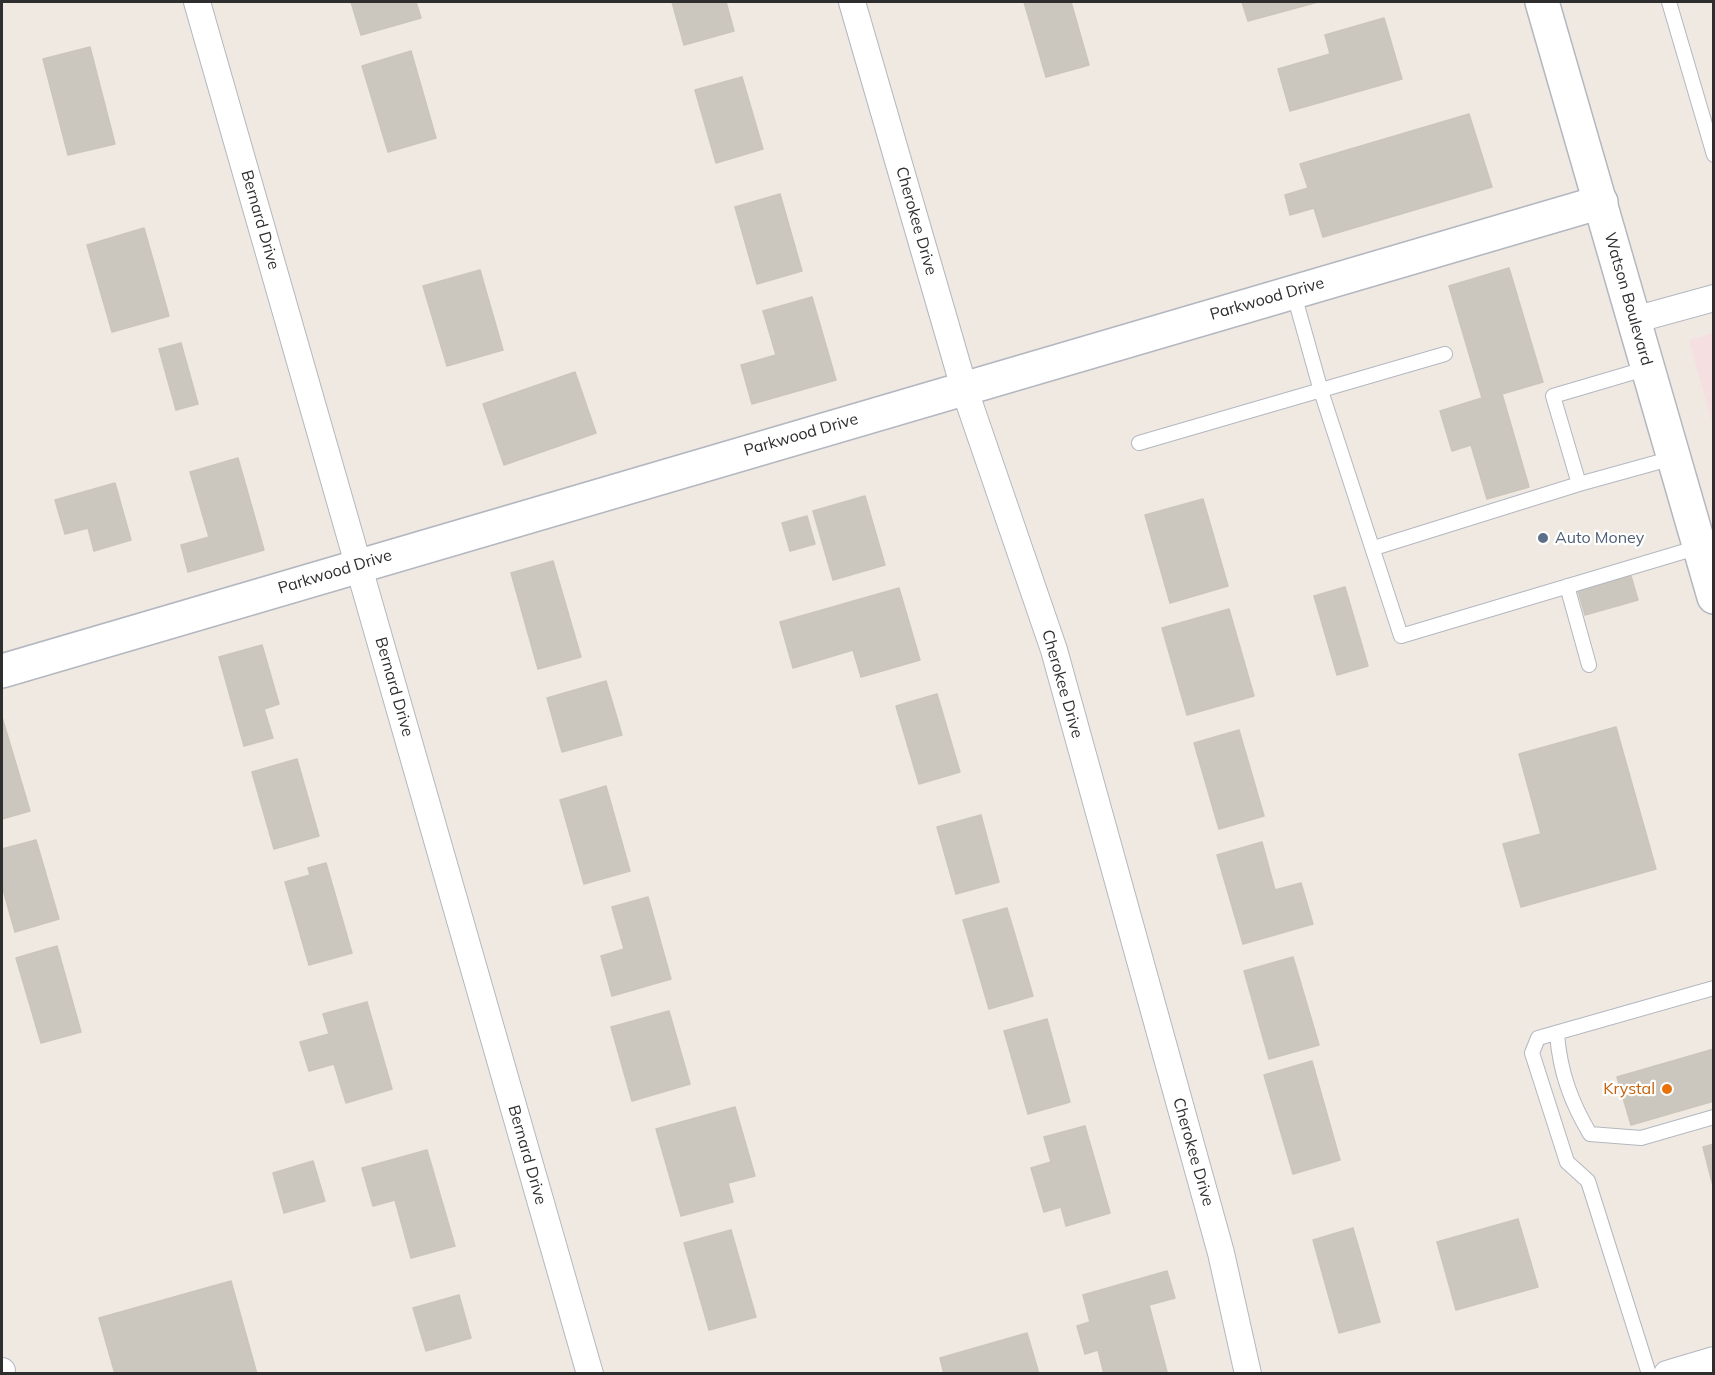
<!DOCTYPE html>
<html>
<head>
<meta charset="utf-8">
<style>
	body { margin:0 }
	#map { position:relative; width:1715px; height:1375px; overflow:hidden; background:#efe9e1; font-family:Mulish,sans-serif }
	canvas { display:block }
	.frame { position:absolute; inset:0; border:3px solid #2e2e2e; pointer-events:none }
</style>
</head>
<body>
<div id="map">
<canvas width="1715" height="1375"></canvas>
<div class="frame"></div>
</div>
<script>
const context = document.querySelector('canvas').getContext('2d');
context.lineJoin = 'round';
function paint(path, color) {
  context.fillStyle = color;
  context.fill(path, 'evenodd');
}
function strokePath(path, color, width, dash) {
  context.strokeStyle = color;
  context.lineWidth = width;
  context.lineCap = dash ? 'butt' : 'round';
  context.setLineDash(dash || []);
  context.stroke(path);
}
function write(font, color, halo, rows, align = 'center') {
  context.font = font + ' Mulish,sans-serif';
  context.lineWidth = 4.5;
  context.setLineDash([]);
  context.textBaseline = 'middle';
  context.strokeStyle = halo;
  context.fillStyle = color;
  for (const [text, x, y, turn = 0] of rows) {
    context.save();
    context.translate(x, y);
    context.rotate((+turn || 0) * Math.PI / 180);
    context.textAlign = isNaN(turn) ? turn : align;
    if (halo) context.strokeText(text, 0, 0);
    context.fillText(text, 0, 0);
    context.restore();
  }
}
const medical = new Path2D(`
	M1713,333h1l-1,92 -24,-85z`);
const building = new Path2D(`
	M351,2h65l5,16 -60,17z
	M672,2h54l8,29 -50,14z
	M1024,2h47l18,63 -43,12z
	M1242,2h76l-70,19z
	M1384,18l18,61 -112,32 -12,-42 52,-15 -5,-19z
	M90,47l25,97 -47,11 -25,-96z
	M411,51l25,87 -48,14 -26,-86z
	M742,77l21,72 -47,14 -21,-73z
	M1469,114l23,73 -169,50 -9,-29 -24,7 -5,-20 23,-7 -8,-24z
	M780,194l22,77 -45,13 -22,-77z
	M144,228l25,88 -57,16 -25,-87z
	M1509,268l34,114 -41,12 27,93 -42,12 -16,-54 -19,6 -12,-40 42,-13 -33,-112z
	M480,270l23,80 -56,16 -24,-80z
	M812,297l24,83 -84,24 -11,-39 35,-10 -13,-44z
	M181,343l17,61 -22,6 -17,-61z
	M575,372l21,61 -92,32 -21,-61z
	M238,458l26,92 -76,22 -7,-27 28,-8 -19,-65z
	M115,483l16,57 -37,11 -6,-23 -23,6 -10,-34z
	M865,496l20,69 -52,15 -20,-69z
	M1203,499l25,87 -58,17 -25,-88z
	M807,516l8,28 -25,7 -8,-28z
	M553,561l28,96 -43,12 -27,-96z
	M1631,576l7,24 -53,15 -7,-24z
	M1345,587l23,79 -31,9 -23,-79z
	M899,588l21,72 -59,17 -8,-27 -60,18 -13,-46z
	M1229,609l25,87 -67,19 -25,-87z
	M262,645l17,59 -15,5 9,29 -29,8 -25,-89z
	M606,681l16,54 -60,17 -15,-54z
	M937,694l23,78 -41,12 -23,-78z
	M2,717l28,94 -28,8z
	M1616,727l40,142 -135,38 -18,-63 38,-10 -22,-80z
	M1239,730l25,86 -45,13 -25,-86z
	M297,759l22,77 -45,13 -22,-77z
	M606,786l24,85 -46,13 -24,-84z
	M981,815l18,67 -43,12 -19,-67z
	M36,840l23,79 -44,13 -13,-46v-37z
	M1262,842l13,48 26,-7 12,41 -70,20 -26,-89z
	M326,863l26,90 -43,12 -24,-83 25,-7 -2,-7z
	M648,897l23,82 -59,17 -11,-40 23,-7 -12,-42z
	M1007,908l26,88 -44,13 -26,-89z
	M57,946l24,86 -40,11 -25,-85z
	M1293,957l26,88 -50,14 -25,-88z
	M367,1002l25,87 -46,14 -12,-39 -25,7 -9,-29 29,-8 -6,-20z
	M669,1011l21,73 -58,17 -21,-74z
	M1047,1019l23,83 -42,12 -24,-83z
	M1714,1049v52l-83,24 -14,-48z
	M1312,1061l28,99 -47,14 -29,-99z
	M735,1107l20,69 -27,7 5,19 -52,14 -25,-87z
	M1085,1126l25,87 -44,13 -5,-19 -17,5 -13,-44 20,-6 -7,-25z
	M1714,1144v46l-11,-43z
	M427,1150l28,96 -44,12 -16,-58 -22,6 -11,-38z
	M313,1161l12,40 -41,12 -11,-40z
	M1518,1219l20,68 -82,23 -19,-68z
	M1353,1228l27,94 -41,11 -26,-93z
	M731,1230l25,87 -47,13 -25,-87z
	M1167,1271l8,27 -26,7 18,67 -63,2 -6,-24 -13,4 -8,-28 13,-4 -7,-27z
	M231,1281l26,93h-142l-16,-56z
	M459,1295l12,43 -45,13 -13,-43z
	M1027,1333l12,41h-95l-4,-16z`);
const service = new Path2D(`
	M1669,2l45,153
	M1293,291l28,100 80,245 298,-89
	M1139,443l306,-89
	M1579,484l94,-26
	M1374,548l205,-64 -26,-88 95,-28
	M1567,586l22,79
	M1557,1034c3,38 14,68 33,100l51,4 73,-21
	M1649,1374l-61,-193 -21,-19 -35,-109 6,-15 176,-50`);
const minor = new Path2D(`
	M197,2l393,1372
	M852,2l112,386 90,262 167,603 27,121
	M1634,320l80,-22
	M2,1371v3
	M1667,1374l47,-14`);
const tertiary = new Path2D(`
	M2,671l1599,-469`);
const secondary = new Path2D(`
	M1542,2l172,595`);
const markers = [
	[1543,538,6,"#5c6f8a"],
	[1667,1089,6,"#e8710a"]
];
const streetNames = [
	["Bernard Drive",260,220,74],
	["Cherokee Drive",916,221,74],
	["Parkwood Drive",1267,299,-16],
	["Watson Boulevard",1628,299,74],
	["Parkwood Drive",801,435,-16],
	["Parkwood Drive",335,572,-17],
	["Cherokee Drive",1062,684,74],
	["Bernard Drive",394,687,74],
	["Cherokee Drive",1193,1152,74],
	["Bernard Drive",527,1155,74]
];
const serviceNames = [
	["Auto Money",1555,538]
];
const foodNames = [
	["Krystal",1655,1089]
];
paint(medical, '#f5dfe0');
paint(building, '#cbc7bf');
strokePath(building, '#cbc5ba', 1.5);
strokePath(service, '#b4b7c1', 16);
strokePath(minor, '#b4b7c1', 28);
strokePath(tertiary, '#b4b7c1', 36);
strokePath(secondary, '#b4b7c1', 36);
strokePath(service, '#fff', 14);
strokePath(minor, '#fff', 26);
strokePath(tertiary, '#fff', 33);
strokePath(secondary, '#fff', 33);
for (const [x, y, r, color] of markers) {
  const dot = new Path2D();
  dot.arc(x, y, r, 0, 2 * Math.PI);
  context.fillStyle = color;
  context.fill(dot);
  strokePath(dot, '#fff', 2);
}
write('16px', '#2e2e2e', '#fff', streetNames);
write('16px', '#4e5e75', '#fff', serviceNames, 'left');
write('16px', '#c56008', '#fff', foodNames, 'right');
</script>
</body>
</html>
